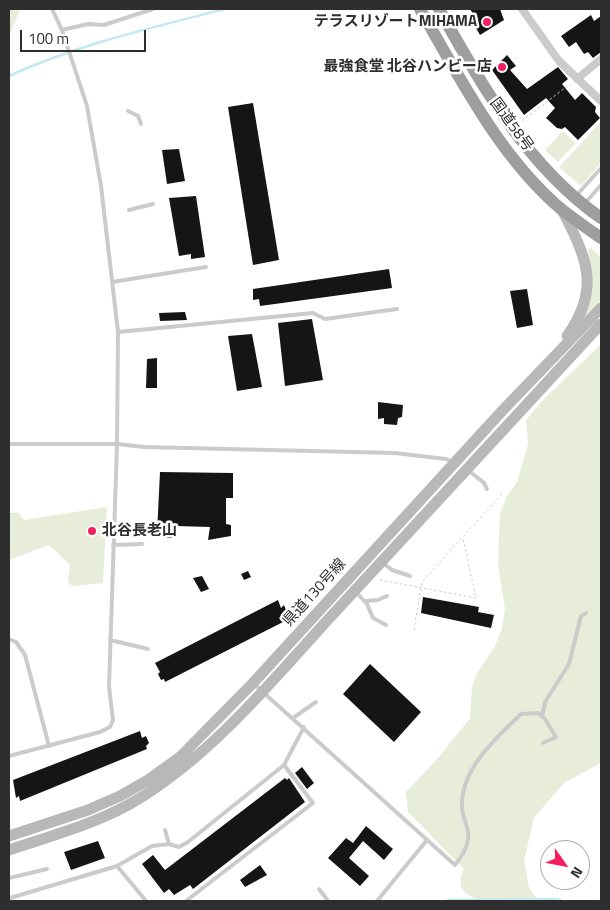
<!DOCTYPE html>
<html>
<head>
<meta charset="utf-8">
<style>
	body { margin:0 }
	#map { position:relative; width:610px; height:910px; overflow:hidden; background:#fff; font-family:"Titillium Web",sans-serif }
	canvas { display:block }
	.frame { position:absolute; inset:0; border:10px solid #2e2e2e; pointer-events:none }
	.north { position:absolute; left:540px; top:840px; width:50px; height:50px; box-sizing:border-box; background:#fff; border:1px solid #ababab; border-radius:50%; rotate:123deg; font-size:14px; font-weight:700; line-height:20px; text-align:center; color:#2e2e2e }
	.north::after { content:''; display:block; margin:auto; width:18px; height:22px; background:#f61f5f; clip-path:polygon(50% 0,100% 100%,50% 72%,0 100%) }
	.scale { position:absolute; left:20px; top:30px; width:126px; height:22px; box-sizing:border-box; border:2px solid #2e2e2e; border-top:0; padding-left:6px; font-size:15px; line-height:18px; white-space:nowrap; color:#2e2e2e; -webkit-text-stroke:4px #fff; paint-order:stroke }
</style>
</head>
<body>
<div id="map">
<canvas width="610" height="910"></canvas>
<div class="frame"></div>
<div class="north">N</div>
<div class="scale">100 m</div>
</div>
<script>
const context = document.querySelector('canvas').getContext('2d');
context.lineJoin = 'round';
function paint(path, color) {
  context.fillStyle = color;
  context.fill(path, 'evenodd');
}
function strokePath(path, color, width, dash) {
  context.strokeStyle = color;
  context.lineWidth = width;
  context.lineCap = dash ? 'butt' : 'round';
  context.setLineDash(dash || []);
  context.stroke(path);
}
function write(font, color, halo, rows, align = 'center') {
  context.font = font + ' "Titillium Web","Noto Sans JP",sans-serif';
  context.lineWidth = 5;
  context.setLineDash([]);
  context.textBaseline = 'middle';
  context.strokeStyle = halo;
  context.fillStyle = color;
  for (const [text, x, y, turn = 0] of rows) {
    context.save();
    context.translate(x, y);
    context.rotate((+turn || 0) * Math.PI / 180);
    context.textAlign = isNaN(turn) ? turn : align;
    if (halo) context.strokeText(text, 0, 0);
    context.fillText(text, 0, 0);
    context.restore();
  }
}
const green = new Path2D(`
	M9,9h11l-11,28z
	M601,122v41l-20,23 -22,-19z
	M563,131l13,12 -18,19 -13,-12z
	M591,248l10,9v44l-17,18 8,-32 -4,-38z
	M601,344v419l-37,20 -30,35 -10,43 5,26 9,14c-22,0 -94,9 -74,-32l-56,-57 -2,-20 33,-35 31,-39 2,-31 4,-12 19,-29 7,-18 3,-19 -7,-44 2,-51 7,-18 10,-14 11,-38 -2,-24 18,-21z
	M107,507l-4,76 -31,3 -4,-5 2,-16 -21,-20 -40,15v-47h10l5,7z`);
const stream = new Path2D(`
	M9,76c70,-32 142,-48 216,-67
	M448,900l109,-1 5,2
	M599,901l2,-1`);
const building = new Path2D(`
	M470,9h30l4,11 -24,15 -8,-14 4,-2z
	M591,15l3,6 7,-5v36l-8,6 -5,-6 -4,2 -8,-12 -7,5 -8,-11z
	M507,55l9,11 -6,4 17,19 31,-22 10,12 -6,5 13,16 7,-7 14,14 -1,5 5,6 -22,22 -13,-13 -3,2 -5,-1 -11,-10 9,-10 -9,-10 -22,17 -32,-45z
	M253,103l26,157 -26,5 -25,-158z
	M179,149l6,32 -18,3 -5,-34z
	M196,196l9,61 -14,2v-5l-12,2 -10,-58z
	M389,269l3,19 -132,18 -1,-7 -6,1v-11z
	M527,289l6,36 -16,3 -7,-37z
	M185,312l2,8 -27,1 -1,-8z
	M312,319l11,61 -38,6 -7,-63z
	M252,334l10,53 -25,4 -9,-55z
	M157,358v30h-11l1,-29z
	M378,402l25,3 -1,12 -4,1 -1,7 -13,-1v-6l-6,1z
	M160,472l73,1v25h-7v26l5,1v11l-23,4 2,-13 -34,-1 -2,12h-8l-1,-5h-8z
	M248,571l3,6 -7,3 -3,-6z
	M202,576l7,13 -8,3 -8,-14z
	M423,597l56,10 -1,5 16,3 -3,13 -70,-15z
	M278,600l3,8 3,-3 4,10 -4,2 3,3 -122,62 -1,-3 -3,1 -3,-6 2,-2 -5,-9z
	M370,664l51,48 -27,30 -51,-48z
	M140,731l2,7 4,-2 3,7 -3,3 1,3 -127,52 -1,-5 -3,2 -3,-18z
	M302,767l12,16 -7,6 -12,-16z
	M285,778l2,2 2,-2 16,24 -112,87 -3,-4 -16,10 -5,-6 -5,4 -22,-29 11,-9 12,15z
	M366,826l27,23 -9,11 -21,-19 -14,17 20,18 -9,10 -32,-28 18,-20 7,5z
	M98,841l7,17 -34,12 -7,-18z
	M260,865l7,10 -22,12 -5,-7z`);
const path = new Path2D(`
	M522,121l48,-37
	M380,580l96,18 -13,-60
	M414,630l8,-48 80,-88`);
const service = new Path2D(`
	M62,30l26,-6 16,1 49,-16
	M128,111l10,5 3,8
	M576,196l25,-28
	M586,202l15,-17
	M129,210l24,-6
	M112,282l94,-15
	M118,332l195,-19 12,6 72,-10
	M9,444h108l27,3 251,6 51,6 7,3
	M468,470l16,13 3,6
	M113,545l29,-1
	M383,563l9,7 18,6
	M356,592l11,12 6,14 13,7
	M366,601l12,-1 9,-4
	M9,639l7,3 9,13 24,91
	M110,640l38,9
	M254,684l201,181c29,-37 1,-39 8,-72 7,-33 35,-56 58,-79l17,-1 7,6 11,18 -13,6
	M542,717l3,-15 24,-38 12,-48 5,-3
	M293,718l23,-16
	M9,756l91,-24 10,-5 3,-7 -4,-33 8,-243 1,-112 -17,-146 -14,-80 -25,-76 -10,-21
	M165,830l4,14 10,3 9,-5 96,-77 20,-38
	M117,866l29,35
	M9,878l38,-9
	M319,889l9,12
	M10,901v-3l107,-32 35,-20 17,-2
	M186,901l127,-98 -29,-38
	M377,901l50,-61`);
const minor = new Path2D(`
	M522,9l37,52 42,40
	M577,79l24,-20`);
const secondary = new Path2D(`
	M561,208c25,48 41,80 6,128
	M9,836l79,-26 32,-14 28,-16 32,-23 73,-74 249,-272 99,-103
	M9,850c44,-15 91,-27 131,-52 76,-47 135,-121 195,-186 88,-96 177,-192 266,-288`);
const trunk = new Path2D(`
	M420,9c40,69 79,147 141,200 13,10 27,20 40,29
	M439,9c42,76 89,158 162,209`);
const markers = [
	[487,22,5,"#f61f5f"],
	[502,67,5,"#f61f5f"],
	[92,531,5,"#f61f5f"]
];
const poiNames = [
	["テラスリゾートMIHAMA",477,22],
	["最強食堂 北谷ハンビー店",492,67],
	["北谷長老山",102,531,"left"]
];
const streetNames = [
	["国道58号",511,125,54],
	["県道130号線",315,593,-48]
];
paint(green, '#e8edda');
strokePath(stream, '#c4e8ef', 2.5);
paint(building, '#151515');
strokePath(path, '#cbcbcb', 1, [2.5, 2.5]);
strokePath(service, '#cbcbcb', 4);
strokePath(minor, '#cbcbcb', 8);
strokePath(secondary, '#b8b8b8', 11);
strokePath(trunk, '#9e9e9e', 12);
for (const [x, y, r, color] of markers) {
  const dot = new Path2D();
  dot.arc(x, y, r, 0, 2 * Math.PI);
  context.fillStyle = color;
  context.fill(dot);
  strokePath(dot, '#fff', 2);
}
write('bold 15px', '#2e2e2e', '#fff', poiNames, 'right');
write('15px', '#2e2e2e', '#fff', streetNames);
</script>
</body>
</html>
